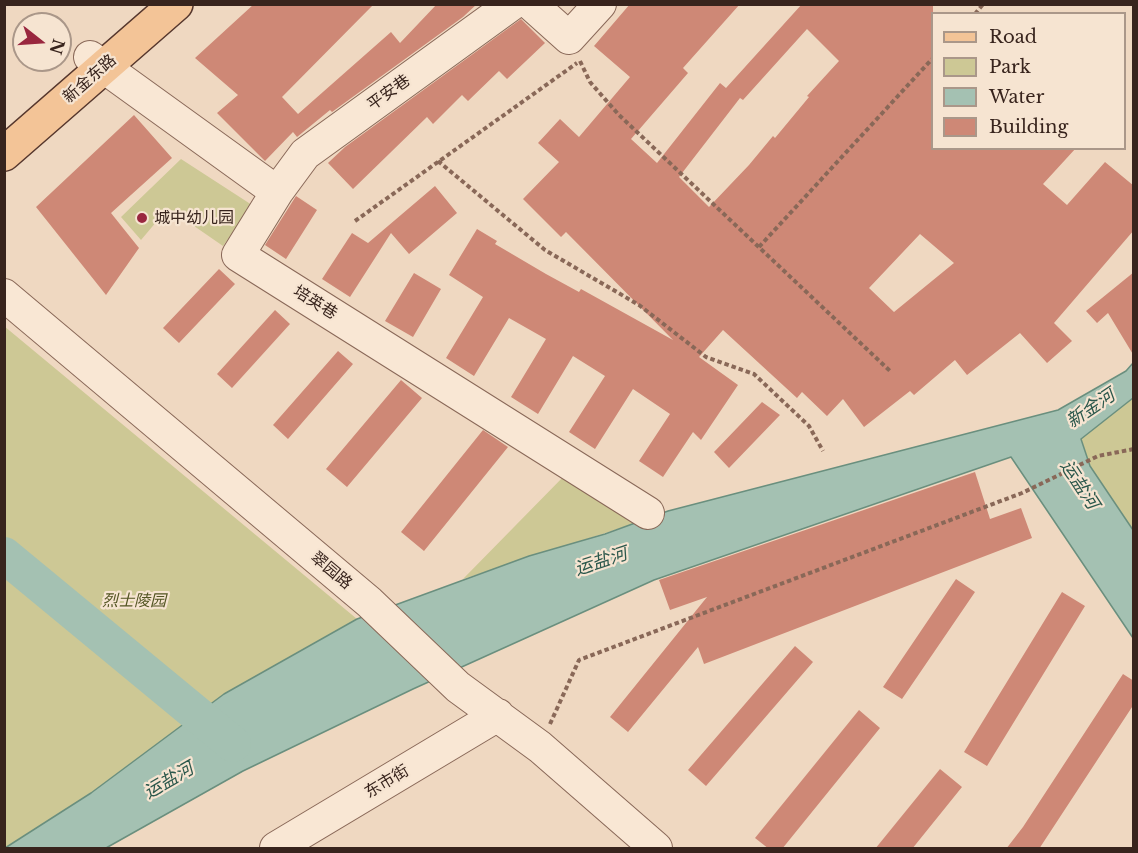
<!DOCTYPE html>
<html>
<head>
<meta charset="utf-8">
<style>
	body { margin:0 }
	#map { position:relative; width:1138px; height:853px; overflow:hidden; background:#efd8c1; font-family:"Libre Baskerville",serif }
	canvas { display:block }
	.frame { position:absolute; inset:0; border:6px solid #38241d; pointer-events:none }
	.legend { position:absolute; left:931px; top:12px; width:195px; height:138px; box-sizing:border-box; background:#f6e4d1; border:2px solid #aa9789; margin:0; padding:8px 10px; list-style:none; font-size:18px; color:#38241d }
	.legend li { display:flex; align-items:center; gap:12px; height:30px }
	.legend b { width:30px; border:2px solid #aa9789 }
	.north { position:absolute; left:12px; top:12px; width:60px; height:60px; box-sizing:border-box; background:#f6e4d1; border:2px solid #aa9789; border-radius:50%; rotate:107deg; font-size:16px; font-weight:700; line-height:24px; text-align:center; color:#38241d }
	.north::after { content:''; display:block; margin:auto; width:21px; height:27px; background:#99273f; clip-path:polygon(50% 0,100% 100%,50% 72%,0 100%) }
</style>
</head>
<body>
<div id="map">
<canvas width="1138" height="853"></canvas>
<div class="frame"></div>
<ul class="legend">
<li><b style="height:8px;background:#f3c497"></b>Road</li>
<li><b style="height:16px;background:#cdc895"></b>Park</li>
<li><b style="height:16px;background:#a4c1b2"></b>Water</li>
<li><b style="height:16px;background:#ce8876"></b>Building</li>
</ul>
<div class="north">N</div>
</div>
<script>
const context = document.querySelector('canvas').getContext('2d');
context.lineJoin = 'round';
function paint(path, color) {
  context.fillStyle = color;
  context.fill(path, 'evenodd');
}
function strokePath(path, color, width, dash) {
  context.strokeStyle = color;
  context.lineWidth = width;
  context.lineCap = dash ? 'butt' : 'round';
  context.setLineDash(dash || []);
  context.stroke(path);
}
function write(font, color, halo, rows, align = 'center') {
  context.font = font + ' "Libre Baskerville","Noto Sans SC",serif';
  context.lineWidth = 4.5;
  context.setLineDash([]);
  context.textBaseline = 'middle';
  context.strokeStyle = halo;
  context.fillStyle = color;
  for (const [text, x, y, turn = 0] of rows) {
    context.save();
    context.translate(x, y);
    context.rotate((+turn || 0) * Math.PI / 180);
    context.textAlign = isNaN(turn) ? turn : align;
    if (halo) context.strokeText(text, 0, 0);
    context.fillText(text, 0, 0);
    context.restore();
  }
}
const green = new Path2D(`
	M181,159l71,46 -29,41 -55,-38 -27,32 -20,-23z
	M4,326l353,293 -133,75 -133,99 -86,55z
	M1133,398v132l-43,-64 -9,-28z
	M566,474l70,49 -173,56z`);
const water = new Path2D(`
	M1133,363v35l-52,41 9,27 43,64v108l-122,-181 -357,123 -241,109 -170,82 -137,77h-101l86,-55 133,-99 133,-75 172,-63 76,-22 63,-23 390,-101 68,-39z`);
const river = new Path2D(`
	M4,555l229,189`);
const building = new Path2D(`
	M254,4h120l-92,93 16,17 93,-82 9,11 37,-39h40l-14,13 -131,95 -2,-2 -33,27 -4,-5 -28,29 -48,-48 21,-18 -43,-37z
	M630,4h110l-57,64 5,5 -57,66 26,24 63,-80 6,5 76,-84h131v144h143l-33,36 24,21 38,-43 29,24v44l-80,93 18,18 -25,22 -27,-30 -53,42 -12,-15 -41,35 -4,-4 -46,36 -21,-28 -16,17 -25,-24 -5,6 -74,-68 -24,27 39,28 -37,55 -8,-8 -30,45 -24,-16 31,-47 -37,-25 -38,60 -26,-17 36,-56 -32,-20 -35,58 -27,-17 35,-58 -37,-21 -35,58 -28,-18 37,-61 -34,-22 28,-46 20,12 -2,3 51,30 33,18 2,-3 92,51 -107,-108 -5,5 -38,-38 36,-37 -21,-19 22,-24 19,18 51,-60 -36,-31zM807,29l32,32 -32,35 2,1 -34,41 -2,-2 -24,29 -40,42 -30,-30 61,-79 3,2zM920,234l34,29 -60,49 -25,-24z
	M521,19l24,24 -38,36 -8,-8 -31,30 -6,-6 -29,29 -6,-7 -74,72 -25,-26 17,-16z
	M134,115l38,43 -61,55 28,35 -33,47 -70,-88z
	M435,186l22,27 -48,41 -18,-21 -41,64 -28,-18 30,-46 16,10z
	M296,196l21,14 -31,49 -21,-14z
	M219,269l16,15 -56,59 -16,-15z
	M1134,272v84l-26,-43 -11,10 -11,-12z
	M414,273l27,16 -28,48 -28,-16z
	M275,310l15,14 -58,64 -15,-14z
	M338,351l15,13 -65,75 -15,-14z
	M401,380l21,18 -75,89 -21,-18z
	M762,402l18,13 -51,53 -15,-16z
	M483,430l25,17 -84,104 -23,-19z
	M975,472l15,47 31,-11 11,30 -328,126 -6,-17 -70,85 -18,-15 97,-120 -37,13 -11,-30z
	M956,579l19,13 -73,107 -19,-12z
	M1062,592l23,14 -98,160 -23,-14z
	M795,646l18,16 -107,124 -18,-16z
	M1123,674l11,7v23l-95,145h-33l17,-22z
	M859,710l21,18 -98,121h-13l-14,-11z
	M940,769l22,18 -50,62h-37z`);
const path = new Path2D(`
	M975,14l8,-10
	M580,61l10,21 29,33 271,256
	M438,161l107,89 94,55 67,52 48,17 55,52 14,25
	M355,221l222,-158
	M759,247l173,-188
	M550,724l29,-64 443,-167 76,-37 36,-7`);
const minor = new Path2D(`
	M531,4l38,34 31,-34
	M90,57l187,135 -39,63 410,258
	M277,192l28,-38 207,-150
	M4,295l365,307 89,85 82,60 116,101
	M276,848l222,-133`);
const major = new Path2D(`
	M4,154l172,-150`);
const markers = [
	[142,218,6,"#99273f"]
];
const streetNames = [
	["新金东路",90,79,-41],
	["平安巷",389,93,-36],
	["培英巷",315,303,32],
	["翠园路",331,571,40],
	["东市街",387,782,-31]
];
const poiNames = [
	["城中幼儿园",154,218]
];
const parkNames = [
	["烈士陵园",134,601]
];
const waterNames = [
	["新金河",1091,409,-34],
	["运盐河",1079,485,57],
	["运盐河",601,562,-18],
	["运盐河",169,781,-30]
];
paint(green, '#cdc895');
paint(water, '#a4c1b2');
strokePath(water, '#6a8f7e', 1.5);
strokePath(river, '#a4c1b2', 36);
paint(building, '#ce8876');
strokePath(minor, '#896858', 34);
strokePath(major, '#56372d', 36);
strokePath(path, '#896858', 4, [4.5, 3]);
strokePath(minor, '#f9e7d4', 32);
strokePath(major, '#f3c497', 33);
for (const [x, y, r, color] of markers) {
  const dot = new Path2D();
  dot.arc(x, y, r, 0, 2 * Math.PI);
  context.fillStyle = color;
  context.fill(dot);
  strokePath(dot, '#f6e4d1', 2);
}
write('16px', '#38241d', '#f6e4d1', streetNames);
write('16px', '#38241d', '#f6e4d1', poiNames, 'left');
write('italic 16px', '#535523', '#f6e4d1', parkNames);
write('italic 18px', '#2c584c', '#f6e4d1', waterNames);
</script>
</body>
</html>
